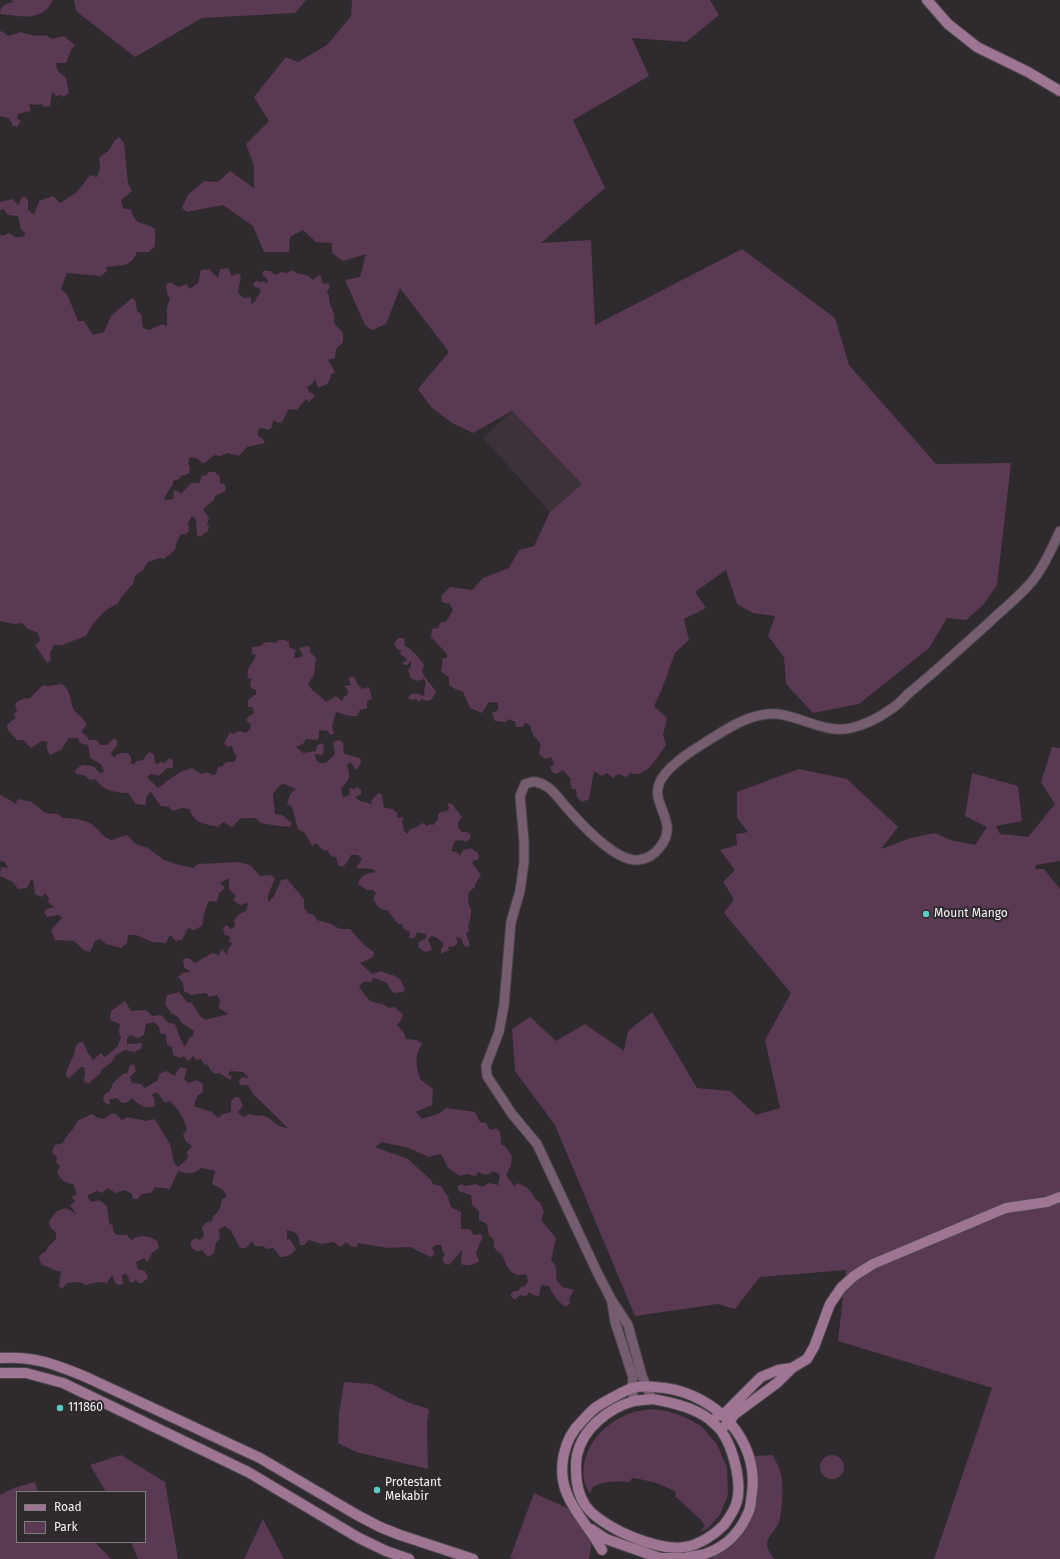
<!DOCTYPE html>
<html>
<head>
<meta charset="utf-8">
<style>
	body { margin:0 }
	#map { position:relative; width:1060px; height:1559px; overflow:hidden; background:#2f2a2e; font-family:"Fira Sans",sans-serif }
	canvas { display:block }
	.legend { position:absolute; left:16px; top:1491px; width:130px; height:52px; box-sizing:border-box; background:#2f2a2e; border:1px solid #7e7a7d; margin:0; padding:5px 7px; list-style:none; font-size:12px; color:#f5f1f4 }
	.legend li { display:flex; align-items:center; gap:8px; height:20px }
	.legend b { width:20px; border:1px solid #7e7a7d }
</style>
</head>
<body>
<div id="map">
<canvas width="1060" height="1559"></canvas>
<ul class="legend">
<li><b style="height:5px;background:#9e7694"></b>Road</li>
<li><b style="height:11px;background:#5a3952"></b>Park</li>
</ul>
</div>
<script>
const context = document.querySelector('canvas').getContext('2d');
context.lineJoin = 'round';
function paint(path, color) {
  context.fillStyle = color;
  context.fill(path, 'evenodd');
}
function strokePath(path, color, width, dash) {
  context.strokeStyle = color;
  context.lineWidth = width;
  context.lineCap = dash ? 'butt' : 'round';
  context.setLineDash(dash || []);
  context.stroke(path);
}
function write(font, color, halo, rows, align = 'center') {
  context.font = font + ' "Fira Sans",sans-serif';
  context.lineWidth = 4;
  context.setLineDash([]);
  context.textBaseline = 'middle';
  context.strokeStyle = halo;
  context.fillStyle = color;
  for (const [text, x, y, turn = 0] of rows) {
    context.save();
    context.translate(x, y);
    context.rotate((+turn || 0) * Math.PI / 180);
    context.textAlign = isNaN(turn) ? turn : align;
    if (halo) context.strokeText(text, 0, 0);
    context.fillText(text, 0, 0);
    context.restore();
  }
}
const built = new Path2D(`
	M512,411l70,73 -32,28 -67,-74z`);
const green = new Path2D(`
	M12,0h41c-11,23 -32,16 -53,14 0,-9 6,-10 13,-12z
	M74,0h232l-11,13 -93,5 -67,39 -59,-46z
	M352,0h358l9,15 -33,27 -54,-4 17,38 -76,44 32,68 -64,55 50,-3 4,85 147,-76 93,69 14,47 87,99 75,-1 -14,122 -14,20 -17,15 -19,-2 -18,30 -70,56 -46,9 -27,-29 -2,-27 -16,-21 7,-20 -22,-3 -16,-9 -11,-34 -31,22 11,16 -22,11 5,21 -14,13 -13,36 -8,17 13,12 -4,17 3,10c-8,11 -20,34 -35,28l-5,4 -8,-3 -5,4 -6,-5 -5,3 -8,-5 -5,28 -7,3 -5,-5 -1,-8h-4l-2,-7 1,-3 -8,-9 -7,4 -4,-2 -2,-5 4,-3 -3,-7 -6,2 -6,-5c4,-15 -1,-10 -6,-20 -2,-3 -2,-6 -3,-9l-5,-2 -2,4h-7l-1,-5 -6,-3 -3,3 -11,-1 -3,-8 6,-3v-7l-9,-1 -7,11 -12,-5 -7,-16 -8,-3 -6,-4v-8l-5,-3 -3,-3 2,-13h4v-4l-16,-17 1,-8 6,-1 3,-6h5l7,-12 -3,-6 -8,-2 -1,-6 9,-9 22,3 11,-12 26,-10 10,-18 15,-4 16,-34 32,-28 -70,-73 -39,22 -21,-10 -21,-16 -13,-18 31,-37 -49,-64 -14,36 -14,6 -7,-5 -20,-45 15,-3 6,-23 -23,7 -11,-8v-10l-16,-1 -13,-12 -13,7 -1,15h-25l-11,-26 -30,-21 -36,7 -5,-4 6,-13 16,-14 14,1 12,-11 24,17v-22l-8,-22 23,-23 -15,-24 32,-40 12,5 29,-17 24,-29z
	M0,31l3,1 5,4 13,-4c7,3 19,5 26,3l4,4 13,-3 11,9 -4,5 -5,13h-9l-1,3 2,5 8,7 3,15 -6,4 -2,-2 -5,1 -4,-4 -2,14 -6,1 -3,-3 -4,1 -8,-1 2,7 -13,3 -1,5 4,2 -4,6 -4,-1 -4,-8 -9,-2z
	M119,137l5,6 4,41 4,7 -11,9 2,8 8,2c6,19 13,10 24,19v17l-6,6h-12c-6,16 -17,13 -31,15l1,4 -6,5 -34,-3 -6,16 6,5 11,27h6l9,14 11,-3 7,-16 21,-18 3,2 2,11 4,3 2,14 6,2 13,-6 5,2v-19l3,-8 -3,-6 -1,-8 4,-3 9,5 7,-3 4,5 8,-6 3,-13 8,-1 9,9 2,-9 8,-1 4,8 6,-3 3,3 -3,17 6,5 7,-1v7l5,-3v-3l5,-6 -2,-4 -5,-1 -1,-3 4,-4 3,3 2,-2 5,2 1,-3 -6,-6 2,-3h6l6,4 5,-3 6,1 5,-3c9,7 12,1 21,10l7,-6 3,10 5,-1 2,3 -3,6c3,5 2,7 3,12 3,9 5,8 4,19l9,10v9l-7,7 -1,9 -7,2 7,12 -5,3 1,3 -4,6 -9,4 -3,-9 -3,5 -5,3 2,5 3,1 3,3 -6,6 -3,-3 -9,11 -8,-1 -7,13 -4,1 -5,-3 -1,7 -4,3 -6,-2 -4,1v7l5,3 2,4 -18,4 -8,9 -11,-3 -8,3 -5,-1 -6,4 -4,4h-3l-4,-4 -8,-2 -2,6 2,5 -1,5 -3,2h-4l-3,4 -6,2v4c-5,4 -5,9 -9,13l1,2 8,-1 1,-9 4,1 3,3 10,-11h8l3,-7 5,-1 1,-3h7l5,5v6l4,1 2,4 -1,3 -10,5 -1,4 -11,9 6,9 -2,6 2,2 -1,5 -8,6 -3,-2 -1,-16 -4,-3 -4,7 1,8 -3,3h-5l-5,10 -1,6 -11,9 -4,-1 -12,4 -5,8 -8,6 -2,8 -10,11 -6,9 -11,6 -13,14 -7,12 -24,9h-8l-4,8 1,8 -4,2 -12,-18 5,-4 -2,-8 -10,-4 -6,-6 -7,1 -15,-3v-387l2,2 7,-3 6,4h7l4,-3 -5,-5 -3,-13 -10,-1 -4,-6 -4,1v-8l12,-3 7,6 1,-5 4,-4 4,4v10l6,5 5,-14 14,-5 7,7 17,-11 13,-17 7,2 3,-9 -1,-10 10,-8 6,-10z
	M398,638h5l2,2 -1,5c7,4 16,13 20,20l-2,6c3,9 9,12 14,21l-5,8 -4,1 -5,-2 -4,3 -2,-3 -5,1 -3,-3c5,-5 9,-4 15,-1l2,-3 -1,-3 2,-7 -2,-4 -8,2 -5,-3 -3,-8 3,-4v-5l-4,4h-3l-2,-3 5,-1 -2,-4 -5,-3 1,-3 -5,-3 -2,-4z
	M279,640h6l4,2v5l7,3 -2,7 1,1 6,-1 2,-2 -4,-7 7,-2 4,1v5l6,6 -2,17 -6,9c5,9 12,10 18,18l10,-6 6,5 2,-4 3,-2 1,-5 -4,-4 7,-1 -3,-6 3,-2h3l4,8 4,4 6,-2 2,3 2,9 -5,2v7l-7,2 -3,6h-8l-13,-4 -4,14 2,8 -4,1 -2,-4 -9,-1v8l-2,2 -11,-1 -2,4 -8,4 7,6 13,-2 1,-5 4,-3 3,2 -1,10 -8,-1 1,6 4,3h6l9,-9 -2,-11 3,-2 4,-1 4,4 -1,6 2,4 14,4 2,2 -1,5 -3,4h-2l-4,-7 -4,3c3,12 4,14 -6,23l2,10 7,-4 -1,-6h2l3,2 1,-2 3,-1 3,3v4l-6,3 5,4 12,3 -1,-3 6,-7 3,-1 2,3 2,12c6,0 8,0 13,5v5l5,-1 2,2 -2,3 2,9 4,3 1,-4 7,-3 7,-4 4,3 3,-2 3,1 5,-6v-5l3,-2 6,-1 2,-3 -2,-5 5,1 10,13 -4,5v6l4,4h5l4,3 -1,4 -4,3 -4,-2 -7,1 -4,10 6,1 3,4 3,-6 8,-2 8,6 -1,6h-4l-2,3 9,12 -6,9v3l-6,5 -1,11 3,6v6l-3,11 1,4 -3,3 3,9v5l-5,-1 -3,-8 -5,-1 2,5 -3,4 -7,1 1,3 -8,4v-5l3,-5 -8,-7 -5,-1 -3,3 4,11 -7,2 -7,-5 1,-5 7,-4v-4l-9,-2 -2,6h-6l1,-6 -6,-3 -2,-5h-4l-10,-13 -9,-3 -6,-9 3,-6 -3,-3h-6l-9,-6c2,-9 10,-11 18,-12l-3,-3 -17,-1 6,-9 -4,-4h-7l-3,6 -5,6 -5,-2 -2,-8 -5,-1 -4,-6 -3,1 -8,-8 -4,3 -7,-13 -7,-4 -6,-22 -5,-3 3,-10 6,-5 -12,-5 -4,1 -7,9 2,20 7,1 10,8 -1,3c-8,2 -21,-2 -30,-3l-5,-5h-15l-9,9 -9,-5 -5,5c-15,-4 -23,-3 -29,-18l-7,-1 -9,3 -4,-4 -8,-1 -11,-15 -4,7v7l-10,-1 -8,-11c-14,0 -25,-3 -33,-14l-5,1 -6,-5 -8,-1 -1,-4 7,-5 11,1 7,7 4,-1 -3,-8 -11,-6 -2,-13 -8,-2 -2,-5h-9l-8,12 -11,5 -3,-6v-7l-5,-1 -11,7 -8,-8h-6l-9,-10 -1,-5 9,-8 -3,-2 4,-4 -2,-5 2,-4 8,-4 4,1 14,-14 5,1 14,-2c10,8 7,16 12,26 4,5 10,8 13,15l-5,5v3l4,2 3,5h8l3,5h7l6,-6 4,1v5l-6,8 3,5c3,-5 8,-5 14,-5l3,4v7h3l3,-3 6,-1 6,-8 5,2 1,9 3,1 2,-2 5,1 4,-5 4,2v8h-6l-8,8 -8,-2 -4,3 11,11c11,-8 20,-17 34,-20l9,6 6,-2 5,3h3l4,-9 3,1 4,-5h7l3,-2v-5l-2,-2 -2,-7 -5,1 -3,-4 6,-11 3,2 6,-3 7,2 4,-4 1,-4 -5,-5 3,-4 5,-3v-2l-2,-4h-4v-7l8,-6v-4l-5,-2 -1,-4 2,-5 -4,-1c-2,-12 5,-13 8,-23l-4,-1v-7l9,-1 2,-3 8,-1 4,1z
	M1052,747l8,1v113l-24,4 -1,4h9l16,20v670h-126l58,-171 -154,-47 8,-71 -86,7 -25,32 -17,-5 -83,12 -80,-191 -40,-54 -3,-42 18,-12 26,24 29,-17 39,27 4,-20 24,-19 45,76 33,3 26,24 24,-7 -15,-68 26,-47 -67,-80 10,-14 -11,-17 12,-12 -15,-20 17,-5 -1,-11 12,-2 -11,-14v-26l62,-23 48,10 51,48 -17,22 30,-11 24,-5 15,7 25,5 12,-18 -22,-11 7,-43 46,13 4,35 -26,5 4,8 28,3 27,-33 -14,-22z
	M0,795l10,5 5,4 3,-5 14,3 13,11 13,1 5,4c8,0 26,2 31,8 7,6 8,10 17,14l16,-5 9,9 12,4 16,12 12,4 17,4 5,-4 41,-2 11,3 10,11 11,-1 4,3 -7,18v6l5,-4 8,-18 6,-1 17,20v9l4,5 6,2 3,5 14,4 9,5h10l15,17 9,6 -1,5 -13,6 12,11 9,-3 10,4h2l7,4 5,10 -2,3 -9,1 -4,-4 -3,-6 -13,-5 -3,4h-8l-4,5 11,14 15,4 4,3 5,-1 9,7 -2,6 -4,5 7,8 2,6 11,1 5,4c-8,13 -6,20 -2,35l13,10 -1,16 -16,7 6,7c10,-5 16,-2 24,-11l29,4 5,10 6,1 4,7 6,-2 4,4 1,12 4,2 7,10 -1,9 -5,10 8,11 4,-3 8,4 5,5 4,7 5,4 4,8 -3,9 15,18 -5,22c6,6 6,11 5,19l6,8 12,3 -5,9 1,4 -4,4c-8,-5 -13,-12 -17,-21l-8,-1 -2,11 -6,-1 -4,-3 -3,4 -6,-1 -5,5 -5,-5 4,-4h4l3,-4 4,-1 3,-5 -2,-7c-14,5 -20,-8 -24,-20 -7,-4 -9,-6 -8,-14l-5,-5 -2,-11 -8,-4v-9l-7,-6 -1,-10 -13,-4v-5l3,-2 5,2 10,-2 6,3 7,-4 9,2 2,-10 -7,-4c-4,4 -8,5 -14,1l-4,4 -8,-2 -7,2 -12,-8 -7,-14 -12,3 -20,-9 -27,-6 -7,5 33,12 22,20 3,5 8,2 7,11 3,10 10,5v17h9l4,6 6,-1 3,2 -7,17 3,8c-6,4 -10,6 -18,3l1,-14 -13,15 -5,-2 -2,-4 3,-4 -2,-3 -2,-7h-5l-4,3 3,6 -4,3 -21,-10 -22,1 -30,-5 -1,4h-5l-6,-5 -5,5 -8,-5 -12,2 -12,-4 -5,5h-4c-1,-10 -3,-13 -13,-15v9l3,1 6,9c-5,6 -8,8 -16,8l-3,-5 -4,-4 -5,1 -6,-3h-7l-3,-5 -6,7h-6l-9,-17 -6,-5 -6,3 1,9 -4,5 -2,10 -6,4 -6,-7c-5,2 -7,1 -11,-3v-5l4,-4 5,2 4,-4 -2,-8 3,-5 7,-2 1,-5c6,-4 8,-10 9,-17l5,-3 -4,-6 -11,-6 3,-13 -14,-3c-7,7 -14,5 -23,3l-8,18 -15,-2 -4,6 -10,1 -3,5h-5l-1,-5 -8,-4 -8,3 -9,-5 -5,5 -5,-2 -9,4v3l4,4 7,-2 8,6 2,17 4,3v5l4,4h10l4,5c10,-6 17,-5 26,1l2,7 -6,4 -6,10 -3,-4 -8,4 2,7 7,2 3,7 -6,5h-4l-2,-4 -1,2 -5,2 -2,-6 -3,-4 -3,3 1,8 -3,1 -4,-1 -4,-9 -5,8 -9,-1 -12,3 -6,-3 -13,1 -5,6 -3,-3 2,-15c-6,1 -12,-5 -19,-6l-3,-6 1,-4 6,-4 2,-4 8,-8v-6l-6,-6 -1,-6 8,-10 9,-3 10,6 -6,-9 5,-3 -3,-6 5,-1 -4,-11c-9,-1 -12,-4 -16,-12l3,-6 -4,-4 1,-6 -5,-3 3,-8 8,-2c3,-9 13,-15 14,-22l15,-7 6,4 6,1 8,-6 4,1 6,6 6,-3c6,3 11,1 17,4l8,-2 3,2 14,23 4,19 4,4 10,-9 -1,-6 5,-6 -6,-4 -3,-7 4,-5c-2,-11 -9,-21 -17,-29l-5,2 -8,-11 -6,3 3,3 1,8c-10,4 -17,-2 -23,-8l-6,5h-4l-5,-5 -7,1 -1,6 -4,-2 -2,-3 1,-5 6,-4 3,-8 11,-10 3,1 3,-9 4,-1 2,7 -6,6 2,6 9,1 4,4 13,-8 1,-6 7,-3 9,5 1,-4 5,-5 6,2 -3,10 4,4 9,-3 6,4v8l-6,4 -3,10 18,6 6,6 5,-4 8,-2v-11l4,-4h4l4,9 -5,6 5,5 7,-3c5,3 9,0 14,2 9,2 12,12 24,12l-35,-34 -5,-9h-8l-1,-4 3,-4 7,1 -6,-6 -12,-1 -3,3 4,3 -2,3 -11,-7 -4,1 -5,-4 -2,-5 -4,-1 -3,-5 -5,1 -3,-4 -4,5 -6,-5 -3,2 -7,-3 -1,-8 -5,-2 -1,-10 -6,-2 -1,-6 -5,-5 -8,2 -2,11 -6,3 -8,-3 -3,4v5l15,-1 -1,6 -7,3 -9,-2 -9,5 -5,8 -9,6 -2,5 -11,9 -5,-1 1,-9 -1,-6h-3l-13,12 -2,-5c1,-6 4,-10 6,-15 3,-6 2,-10 6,-16l5,-1 5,11 5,7 8,-7 4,4 12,-10 4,-9 -2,-6 1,-8 -10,-4 1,-9 14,-10 6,10 15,-1 6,6 9,-1 8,8 6,1 5,14 5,9 4,-9 4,-2 1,-5 -12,-8 -4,-6 -7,-4 -6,-9 2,-9 12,-3 8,10 5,1 8,13 5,4 23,-6 -9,-6 1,-8 -3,-5 -8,2 -3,-4 -15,2 -7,-4 -1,-8 -5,-6 4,-4 8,-1 -6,-5 -1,-8 6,-1 6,5 17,-10 7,2 3,-6 5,6 1,-6 5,-6 -4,-1 1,-6 -5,-1 -2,-7 4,-3 4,4 4,-3 -1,-6 5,-6 7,-3 2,-8 -8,2 -7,-5 3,-4 -7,-7v-11l-9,5 5,5 -6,5 -2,9 -4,-1 -5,1 -4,12 -2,12 -8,4 -6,-2 -6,12 -6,1 -6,-6 -4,8 -14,-1 -16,-7h-8l-1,8 -6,5 -15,-4 -6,-5 -5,2 -5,11 -6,-2 -10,-9 -19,-1 -4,-10 11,-12 -4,-3 -11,2 -3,-5 3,-3 7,-2 -6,-5 1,-4 -4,-5 -3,4 -7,-3 -2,-14h-2l-4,8 -9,1 -5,-7 -13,-6 1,-9 7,1 -3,-6 -5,-1z
	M344,1382l28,2 35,18 22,7 -2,13 1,47 -72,-17 -18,-9 1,-29z
	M653,1409l14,2 18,6 16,9 16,18 10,24 1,27 -8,20 -12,13 -9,4 6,-6 -4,-6 -26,-24 1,-4c-14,-8 -28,-12 -44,-14l-2,4c-10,-1 -26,-1 -35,4 -3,1 -4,5 -5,8 -2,-4 -5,-9 -6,-14 -5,-33 23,-62 54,-69 5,-1 10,-1 15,-2z
	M121,1455l44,27 13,77h-40l-7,-17h14v-50h-39l-16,-27z
	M773,1455c3,7 9,17 9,26 1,11 0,25 -2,37 -3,17 -23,19 -6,41h-70l45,-41 8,-18 1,-17 -4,-27z
	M820 1467a12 12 0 1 1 24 0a12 12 0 1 1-24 0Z
	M35,1482l3,10h-21v50h78l16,17h-111v-64l14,-7z
	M534,1493l35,16 21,30 1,8 -2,12h-75l-4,-1z
	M263,1519l21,40h-40z`);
const tertiary = new Path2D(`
	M612,1303l3,19 18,55 -1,11 2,13
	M652,1399l-10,-23 -14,-51 -17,-26 -13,-25 -61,-130 -25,-30 -25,-38 -1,-10 13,-34 5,-27 7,-83 9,-31 4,-29v-20l-4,-46 5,-12c4,-1 8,-3 11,-2 15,3 22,16 31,26 14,16 49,54 71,52 9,-1 17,-6 22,-13 20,-24 -9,-42 -1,-63 6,-17 34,-34 50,-44 19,-12 45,-29 69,-26 24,3 48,20 73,14 13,-3 29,-11 40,-19 7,-4 12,-10 17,-15 13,-11 25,-21 37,-32 17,-15 34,-30 50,-45 13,-12 27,-23 38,-37 12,-14 19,-33 27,-49`);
const secondary = new Path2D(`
	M927,0l21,24 29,23 51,25 32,19
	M0,1358c35,-2 54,6 86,19l174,81 97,57 23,12 20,8 73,24
	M0,1373h26l37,10 185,89 111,66 27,13 23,8
	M652,1399c19,3 41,8 57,20 4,4 10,8 13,13 11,16 20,50 15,69 -2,9 -8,17 -13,24 -10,10 -25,20 -39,22 -27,5 -85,-20 -100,-42 -7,-11 -9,-23 -9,-35 0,-5 0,-11 1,-15 6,-27 32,-47 57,-54 6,-1 12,-1 18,-2z
	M717,1416l9,-4 35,-35 17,-7 14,-2
	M726,1425l9,-11 42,-31 15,-15 15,-9 7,-12 16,-43 11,-16 13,-12 19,-12 133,-56 41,-6 13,-5
	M591,1529l15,10 54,19h24
	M602,1550c-10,-19 -27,-36 -35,-56 -10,-24 -4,-55 15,-73 4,-4 8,-9 13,-13 7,-5 29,-17 37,-20 11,-3 22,-1 33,0 51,7 94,52 87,105 -1,6 -1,13 -3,18 -3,7 -9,18 -14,23 -7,9 -20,17 -30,20 -8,2 -16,2 -24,5`);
const markers = [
	[926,914,4,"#57cec1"],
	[60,1408,4,"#57cec1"],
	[377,1490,4,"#57cec1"]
];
const poiNames = [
	["Mount Mango",934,914],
	["111860",68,1408],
	["Protestant",385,1483],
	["Mekabir",385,1497]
];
paint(built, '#3d323a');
paint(green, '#5a3952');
strokePath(tertiary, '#4b464a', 11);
strokePath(secondary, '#4b464a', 12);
strokePath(tertiary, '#755c6f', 9);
strokePath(secondary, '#9e7694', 10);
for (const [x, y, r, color] of markers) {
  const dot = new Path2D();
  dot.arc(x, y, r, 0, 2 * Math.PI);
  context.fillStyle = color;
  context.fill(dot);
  strokePath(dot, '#2f2a2e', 1.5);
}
write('12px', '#f5f1f4', '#2f2a2e', poiNames, 'left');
</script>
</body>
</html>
